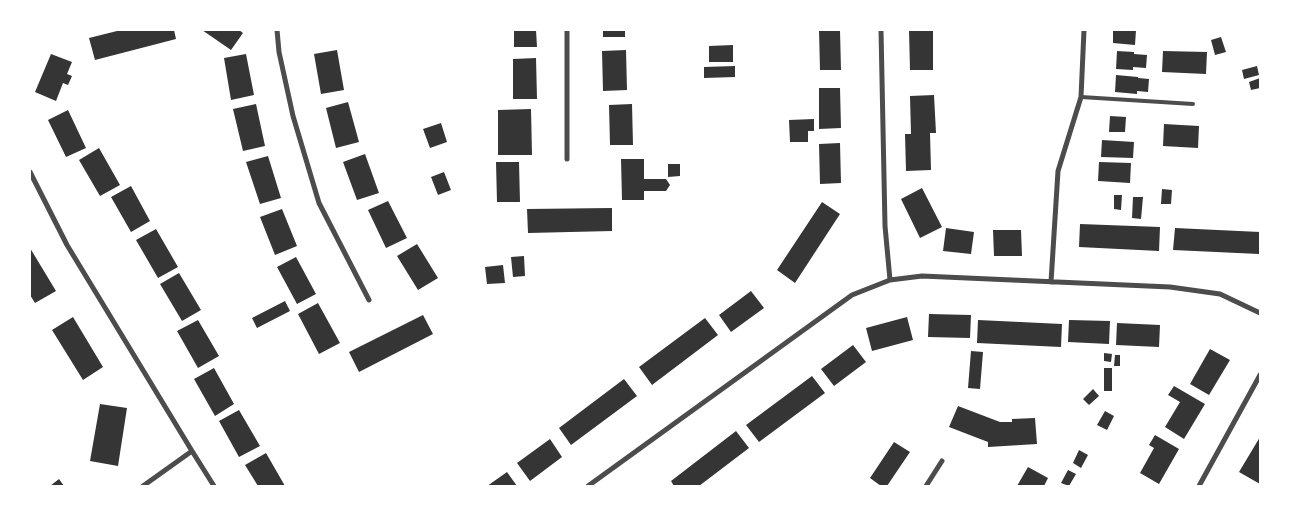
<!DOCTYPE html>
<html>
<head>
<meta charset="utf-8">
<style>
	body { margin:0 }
	#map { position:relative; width:1290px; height:516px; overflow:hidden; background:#fff; font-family:"Sofia Sans Condensed",sans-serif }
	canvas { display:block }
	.frame { position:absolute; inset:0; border:31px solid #fff; pointer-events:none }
</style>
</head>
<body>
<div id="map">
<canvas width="1290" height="516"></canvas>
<div class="frame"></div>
</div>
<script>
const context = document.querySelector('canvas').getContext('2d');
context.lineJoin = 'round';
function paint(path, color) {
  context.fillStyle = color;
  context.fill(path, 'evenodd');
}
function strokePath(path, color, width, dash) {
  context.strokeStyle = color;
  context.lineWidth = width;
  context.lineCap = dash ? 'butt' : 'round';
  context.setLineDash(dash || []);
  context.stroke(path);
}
const building = new Path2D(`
	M121,30h53l2,9 -81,21 -6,-22z
	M202,30h37l4,3 -12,17z
	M514,30h22l1,17h-23z
	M603,30h22v7h-22z
	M819,30h21l1,40h-21z
	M909,30h24v40h-23z
	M1113,30h23l-1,15 -22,-2z
	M1221,37l5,15 -11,3 -4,-15z
	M733,45v17h-24v-16z
	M337,50l7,40 -23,4 -7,-40z
	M626,50l1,40 -24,1 -1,-40z
	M1117,51l17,1v2l13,1 -1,13 -13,-1v3l-17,-1z
	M1163,51l44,1 -1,22 -44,-2z
	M51,54l21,8 -5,12 5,2 -4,9 -5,-2 -7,18 -21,-9z
	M246,54l8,41 -23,5 -7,-42z
	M536,58l1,41h-24v-40z
	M735,66v11l-31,1v-11z
	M1257,66l2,9 -15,4 -2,-9z
	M1116,75l22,2v1l11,1 -1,13 -11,-1v3l-22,-2z
	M1260,78v10l-9,2 -2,-8z
	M819,88h21l1,40 -22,1z
	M934,95l2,38h-6l1,37 -25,1 -1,-37h6l-1,-38z
	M348,102l11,40 -23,6 -10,-40z
	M256,104l9,42 -22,5 -10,-42z
	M632,104l1,41h-23l-1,-40z
	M531,109l1,46h-34v-45z
	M68,110l18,38 -20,9 -18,-37z
	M1110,116l16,1 -1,15h-16z
	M814,119v12h-6v11h-18l-1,-22z
	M441,123l6,19 -17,6 -7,-19z
	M1164,124l35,2 -1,22 -35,-2z
	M1102,140l32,2 -1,16 -32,-1z
	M840,143l1,40 -21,1 -1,-40z
	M99,148l21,37 -20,11 -21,-36z
	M365,154l14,39 -22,7 -14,-38z
	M268,156l13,42 -21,6 -14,-42z
	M621,159h23v20h22l4,6 -4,6h-22v9h-22z
	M496,162h23l1,40h-23z
	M1099,162l32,1 -1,20 -32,-2z
	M668,164h12v12l-12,1z
	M444,172l7,18 -13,5 -7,-18z
	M131,186l19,35 -19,11 -20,-35z
	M922,188l20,39 -22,11 -19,-39z
	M1162,189l10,1 -1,14h-10z
	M1114,195h8l-1,15 -7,-1z
	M1133,197h10l-2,22 -9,-1z
	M388,201l19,37 -21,10 -18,-38z
	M822,202l18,12 -45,69 -18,-13z
	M612,208v23l-84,2 -1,-24z
	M282,209l15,37 -22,9 -15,-38z
	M1080,224l80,3 -1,24 -80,-4z
	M946,228l28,4 -3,22 -28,-3z
	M1175,228l85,4 -1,22 -86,-4z
	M156,229l22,38 -20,11 -22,-38z
	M993,230h28l1,26h-28z
	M417,244l21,34 -20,12 -21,-34z
	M30,248l26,43 -21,12 -5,-8z
	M524,256l1,20 -12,1 -2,-20z
	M296,257l20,37 -19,10 -20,-37z
	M503,265l2,18 -18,1 -2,-17z
	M179,273l22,37 -19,11 -22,-37z
	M751,291l13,17 -33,24 -12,-17z
	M285,301l5,10 -33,17 -5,-10z
	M318,303l22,40 -21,11 -21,-40z
	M929,314l42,1 -1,23 -42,-1z
	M423,315l10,19 -74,38 -10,-20z
	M73,317l30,50 -20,13 -31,-50z
	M907,317l6,23 -41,11 -6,-23z
	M705,318l13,17 -66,50 -13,-18z
	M198,320l21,36 -21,12 -21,-37z
	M978,320l84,4 -1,23 -84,-4z
	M1069,320l41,1 -1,23 -41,-2z
	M1117,323l43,2 -1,22 -43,-2z
	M853,345l13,17 -32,24 -13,-17z
	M1210,349l20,11 -21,35 -19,-11z
	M971,351l12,1 -3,37 -12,-1z
	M1104,353l8,1 -1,8 -7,-1z
	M1115,355h5v11h-6z
	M214,368l20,36 -19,12 -21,-37z
	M1104,368h8v23h-8z
	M812,376l13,17 -66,49 -13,-17z
	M624,379l13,17 -66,49 -12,-17z
	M1174,386l31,18 -21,35 -19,-12 15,-25 -12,-7z
	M1093,389l6,7 -10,9 -6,-6z
	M100,404l27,4 -9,58 -28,-5z
	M958,406l42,16h12v-3l23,-1 2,26 -49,3v-5l-39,-15z
	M239,410l21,36 -21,11 -20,-36z
	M1105,411l9,5 -7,14 -10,-5z
	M736,431l13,17 -50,38h-25l-3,-5z
	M1155,435l24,14 -20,35 -19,-11 14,-25 -5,-3z
	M1260,437v47l-21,-12z
	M550,439l12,18 -32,24 -13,-18z
	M894,442l16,10 -23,34h-6l-11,-8z
	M1079,450l9,5 -7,13 -8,-5z
	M266,453l19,33h-27l-13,-21z
	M1028,467l20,11 -4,8h-27z
	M1068,470l8,4 -7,12 -8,-3z
	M507,472l10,14h-30l3,-2z
	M59,479l5,7h-14z`);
const service = new Path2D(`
	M1081,97l112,7`);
const minor = new Path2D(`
	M277,30l2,22 14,64 26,87 50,97
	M881,30l4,196 5,54
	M567,159v-129
	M30,172l37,73 125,206 22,35
	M1051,282l7,-111 23,-74 3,-67
	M143,486l49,-35
	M588,486l264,-191 38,-15 32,-4 248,11 50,7 40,19
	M926,486l16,-25
	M1199,486l61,-111`);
paint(building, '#353535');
strokePath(service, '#4c4c4c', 4);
strokePath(minor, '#4c4c4c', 5);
</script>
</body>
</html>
